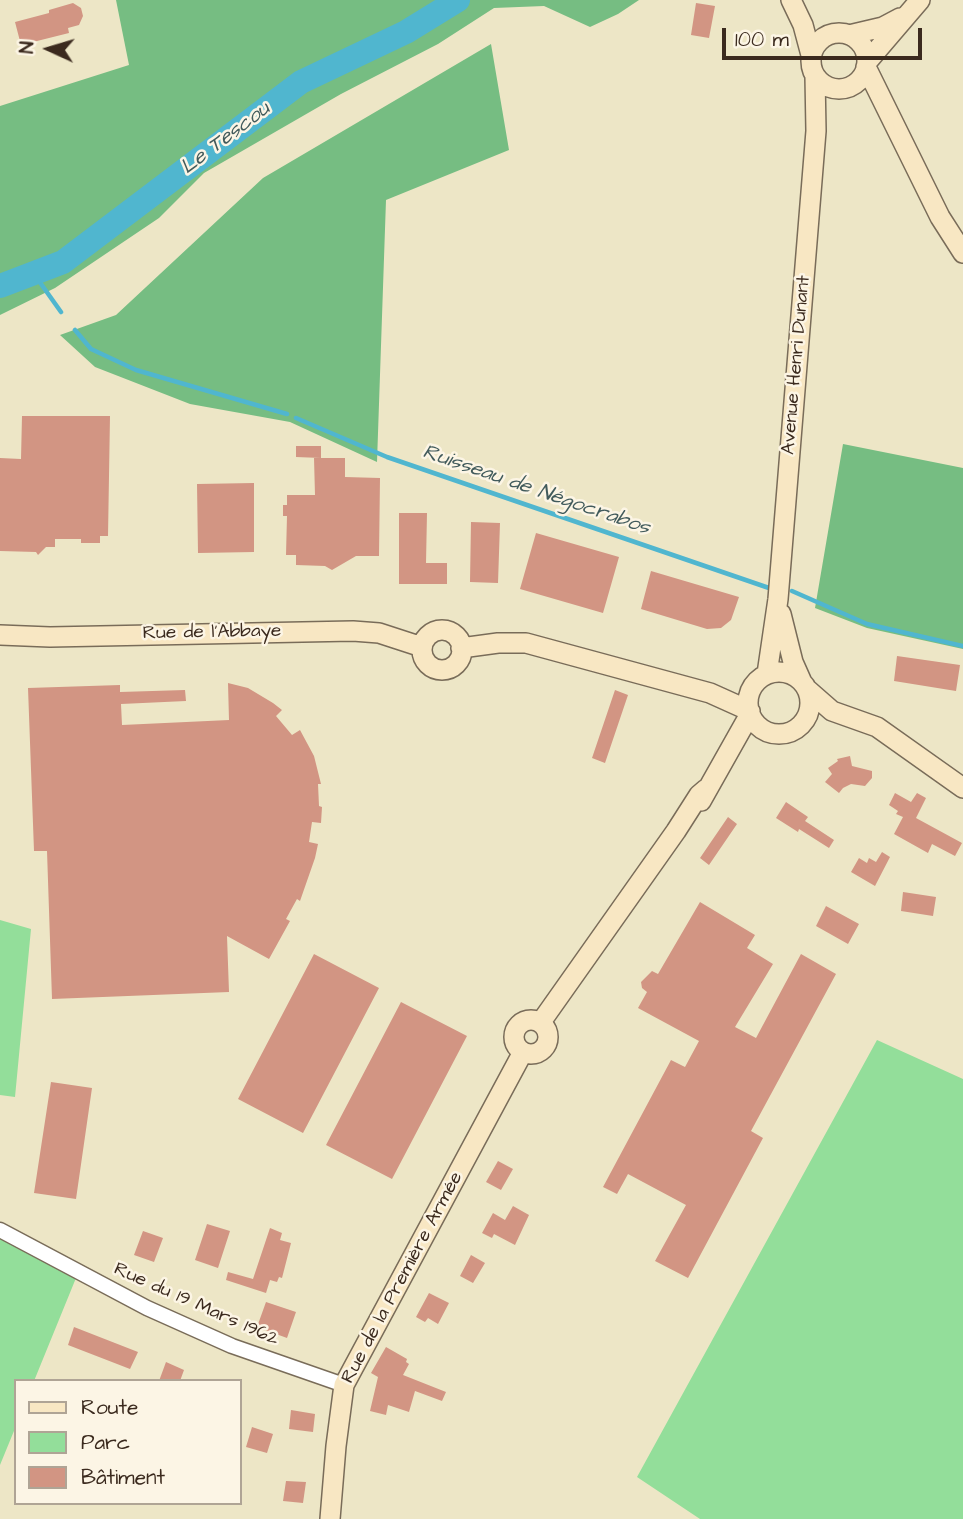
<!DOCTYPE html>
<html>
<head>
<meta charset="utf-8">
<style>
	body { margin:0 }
	#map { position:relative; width:963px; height:1519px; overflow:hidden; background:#ede6c6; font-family:"Architects Daughter",sans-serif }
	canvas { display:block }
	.legend { position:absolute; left:14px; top:1379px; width:228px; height:126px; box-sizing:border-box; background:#fcf5e5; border:2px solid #afa495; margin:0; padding:9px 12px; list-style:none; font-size:21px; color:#3b2a1e }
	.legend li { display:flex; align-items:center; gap:14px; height:35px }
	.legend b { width:35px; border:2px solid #afa495 }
	.north { position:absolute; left:14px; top:14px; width:70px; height:70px; -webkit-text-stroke:5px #fcf5e5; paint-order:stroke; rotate:274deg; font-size:19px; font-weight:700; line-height:28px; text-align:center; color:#3b2a1e }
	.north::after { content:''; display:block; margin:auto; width:24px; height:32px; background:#3b2a1e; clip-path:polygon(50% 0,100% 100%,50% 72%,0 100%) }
	.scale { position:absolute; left:722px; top:28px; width:200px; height:32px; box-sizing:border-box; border:4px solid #3b2a1e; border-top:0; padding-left:9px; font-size:21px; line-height:24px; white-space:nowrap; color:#3b2a1e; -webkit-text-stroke:5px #fcf5e5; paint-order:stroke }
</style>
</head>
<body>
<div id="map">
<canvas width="963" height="1519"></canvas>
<ul class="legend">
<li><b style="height:9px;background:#f8e7c3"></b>Route</li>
<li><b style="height:19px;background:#93de9a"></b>Parc</li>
<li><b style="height:19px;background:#d29583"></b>Bâtiment</li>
</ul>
<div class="north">N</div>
<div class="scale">100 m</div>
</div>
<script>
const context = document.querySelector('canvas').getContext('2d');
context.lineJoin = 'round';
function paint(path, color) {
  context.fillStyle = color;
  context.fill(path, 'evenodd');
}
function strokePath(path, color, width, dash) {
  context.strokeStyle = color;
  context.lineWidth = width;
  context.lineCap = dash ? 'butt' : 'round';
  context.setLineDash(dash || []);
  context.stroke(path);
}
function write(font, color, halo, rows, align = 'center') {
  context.font = font + ' "Architects Daughter",sans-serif';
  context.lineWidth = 5;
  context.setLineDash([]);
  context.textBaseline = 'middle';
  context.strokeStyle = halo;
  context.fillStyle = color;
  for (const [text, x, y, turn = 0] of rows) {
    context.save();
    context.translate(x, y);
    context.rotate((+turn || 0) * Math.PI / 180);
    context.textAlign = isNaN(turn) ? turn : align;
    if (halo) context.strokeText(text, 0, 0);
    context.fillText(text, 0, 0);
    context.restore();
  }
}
const green = new Path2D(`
	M0,920l31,9 -16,168 -15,-2z
	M877,1040l86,39v440h-263l-63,-42z
	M0,1238l76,40 -42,103h-18v45l-16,39z`);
const forest = new Path2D(`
	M116,0h523l-21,14 -28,13 -46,-21 -50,2 -56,36 -97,50 -137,79 -45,45 -104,70 -55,27v-209l129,-41z
	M491,44l18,106 -123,50 -9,262 -87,-40 -100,-18 -95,-37 -35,-32 56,-20 147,-137z
	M843,444l120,24v181l-96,-21 -52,-20z`);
const stream = new Path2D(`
	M34,274l27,38
	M75,330l16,19 45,21 151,44
	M296,418l91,39 382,131
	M792,591l75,33 96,22`);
const river = new Path2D(`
	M0,286l63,-24 238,-180 105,-50 52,-32`);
const building = new Path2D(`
	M73,3l8,5 2,8 -4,9 -11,3 1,5 -48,12 -6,-23 34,-9v-3z
	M696,3l19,3 -6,32 -18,-3z
	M22,416h88l-2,120h-8v7h-19v-4h-26v8h-9l-8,8 -2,-3 -36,-1v-93l21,1z
	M296,446h25v12l-25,-1z
	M314,458h31v19l35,1 -1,78h-23l-24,14 -7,-4 -29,-1v-10h-10l1,-39h-4v-11h4v-10h28z
	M254,483v69l-56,1 -1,-69z
	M399,513h28l-1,50h21v21h-48z
	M471,522l29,1 -2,60 -28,-1z
	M536,533l83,24 -16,56 -83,-24z
	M651,571l88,26 -8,23 -10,8 -14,1 -66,-20z
	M897,656l63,9 -4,26 -62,-10z
	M228,683l20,5 25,15 9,7 -6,6 16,19 8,-5 14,26 7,28h-3l1,22 3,1 -1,16 -9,-1 -3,20 9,2 -3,14 -15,43 -3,-2 -11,20 4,2 -21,38 -42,-23 2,56 -177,7 -5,-148h-13l-6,-163 92,-3v7l65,-2 1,11 -65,3 1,21 107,-5z
	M615,690l13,5 -23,68 -13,-5z
	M850,756l2,10 20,5v7l-7,8 -14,-2 -8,4 -4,5 -14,-11 7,-8 -4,-6 10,-7 -1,-2z
	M895,793l16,9 6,-9 9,5 -10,20 46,25 -7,13 -23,-12 -4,9 -34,-19 9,-17 -7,-3 2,-3 -9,-6z
	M786,802l22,15 -3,4 29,19 -5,8 -30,-19 -1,3 -22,-14z
	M728,817l9,7 -28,41 -9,-7z
	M882,852l8,5 -15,29 -24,-14 8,-14 8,5 2,-5 7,4z
	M903,892l33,5 -3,19 -32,-5z
	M700,902l55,33 -8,13 26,16 -38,63 21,11 45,-84 35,20 -85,157 12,7 -75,140 -33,-17 31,-56 -58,-31 -11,20 -14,-7 68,-127 14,7 14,-26 -61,-33 9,-16 -5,-4 -1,-6 11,-11 6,3z
	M826,906l33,18 -11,20 -32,-18z
	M314,954l65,34 -76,145 -65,-34z
	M401,1002l66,34 -75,143 -66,-34z
	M51,1082l41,6 -16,111 -42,-6z
	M498,1161l15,8 -12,21 -15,-8z
	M513,1206l16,9 -14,30 -21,-11 -2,4 -10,-5 11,-20 12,7z
	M207,1224l23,7 -12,37 -23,-8z
	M270,1228l12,5 -2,7 11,3 -9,35 -3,-1 -2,5 -7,-2 -4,13 -40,-13 2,-8 25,7z
	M143,1231l20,7 -9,24 -20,-7z
	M471,1255l14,8 -12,20 -13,-7z
	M429,1293l20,10 -11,21 -10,-6 -3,4 -9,-5z
	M266,1302l30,10 -9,26 -30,-11z
	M74,1327l64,25 -8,17 -62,-24z
	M386,1347l21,12 -1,3 3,2 -6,11 43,17 -4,9 -27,-10 -6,21 -21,-7 -2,10 -16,-4 8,-34 -7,-4z
	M166,1362l18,8 -4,11h-21z
	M291,1410l24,4 -2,18 -24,-3z
	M252,1427l21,7 -6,19 -21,-6z
	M286,1481l20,1 -3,21 -20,-2z`);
const street = new Path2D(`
	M0,1230l147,78 85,38 112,39`);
const secondary = new Path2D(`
	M791,0l12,25 8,30
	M811 61a28 28 0 1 1 56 0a28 28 0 1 1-56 0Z
	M849,35l34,-8 17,-9
	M867,62l53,-62
	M866,67l74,150 23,36
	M781,614l12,48 8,18
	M422 650a20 20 0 1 1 40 0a20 20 0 1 1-40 0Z
	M0,635l50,2 303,-6 26,2 43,14
	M461,648l37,-5h28l184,50 40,18
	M748 703a31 31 0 1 1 62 0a31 31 0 1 1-62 0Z
	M767,674l11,-75 38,-468 -1,-55
	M808,690l24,21 45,16 86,61
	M701,801l49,-87
	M514 1037a17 17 0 1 1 34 0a17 17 0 1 1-34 0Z
	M541,1022l135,-191 23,-36 7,-6
	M330,1519l6,-73 8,-61 179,-333`);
const streetNames = [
	["Avenue Henri Dunant",797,365,-85],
	["Rue de l'Abbaye",212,633,-1],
	["Rue de la Première Armée",403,1278,-62],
	["Rue du 19 Mars 1962",196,1305,24]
];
const waterNames = [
	["Le Tescou",226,139,-37],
	["Ruisseau de Négocrabos",536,491,19]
];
paint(green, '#93de9a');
paint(forest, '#76bd82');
strokePath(stream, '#50b6cf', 4.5);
strokePath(river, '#50b6cf', 24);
paint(building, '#d29583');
strokePath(street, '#796c59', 17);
strokePath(secondary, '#796c59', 22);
strokePath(street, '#fff', 14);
strokePath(secondary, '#f8e7c3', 19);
write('19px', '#3b2a1e', '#fcf5e5', streetNames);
write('italic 21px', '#425b5c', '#fcf5e5', waterNames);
</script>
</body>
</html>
